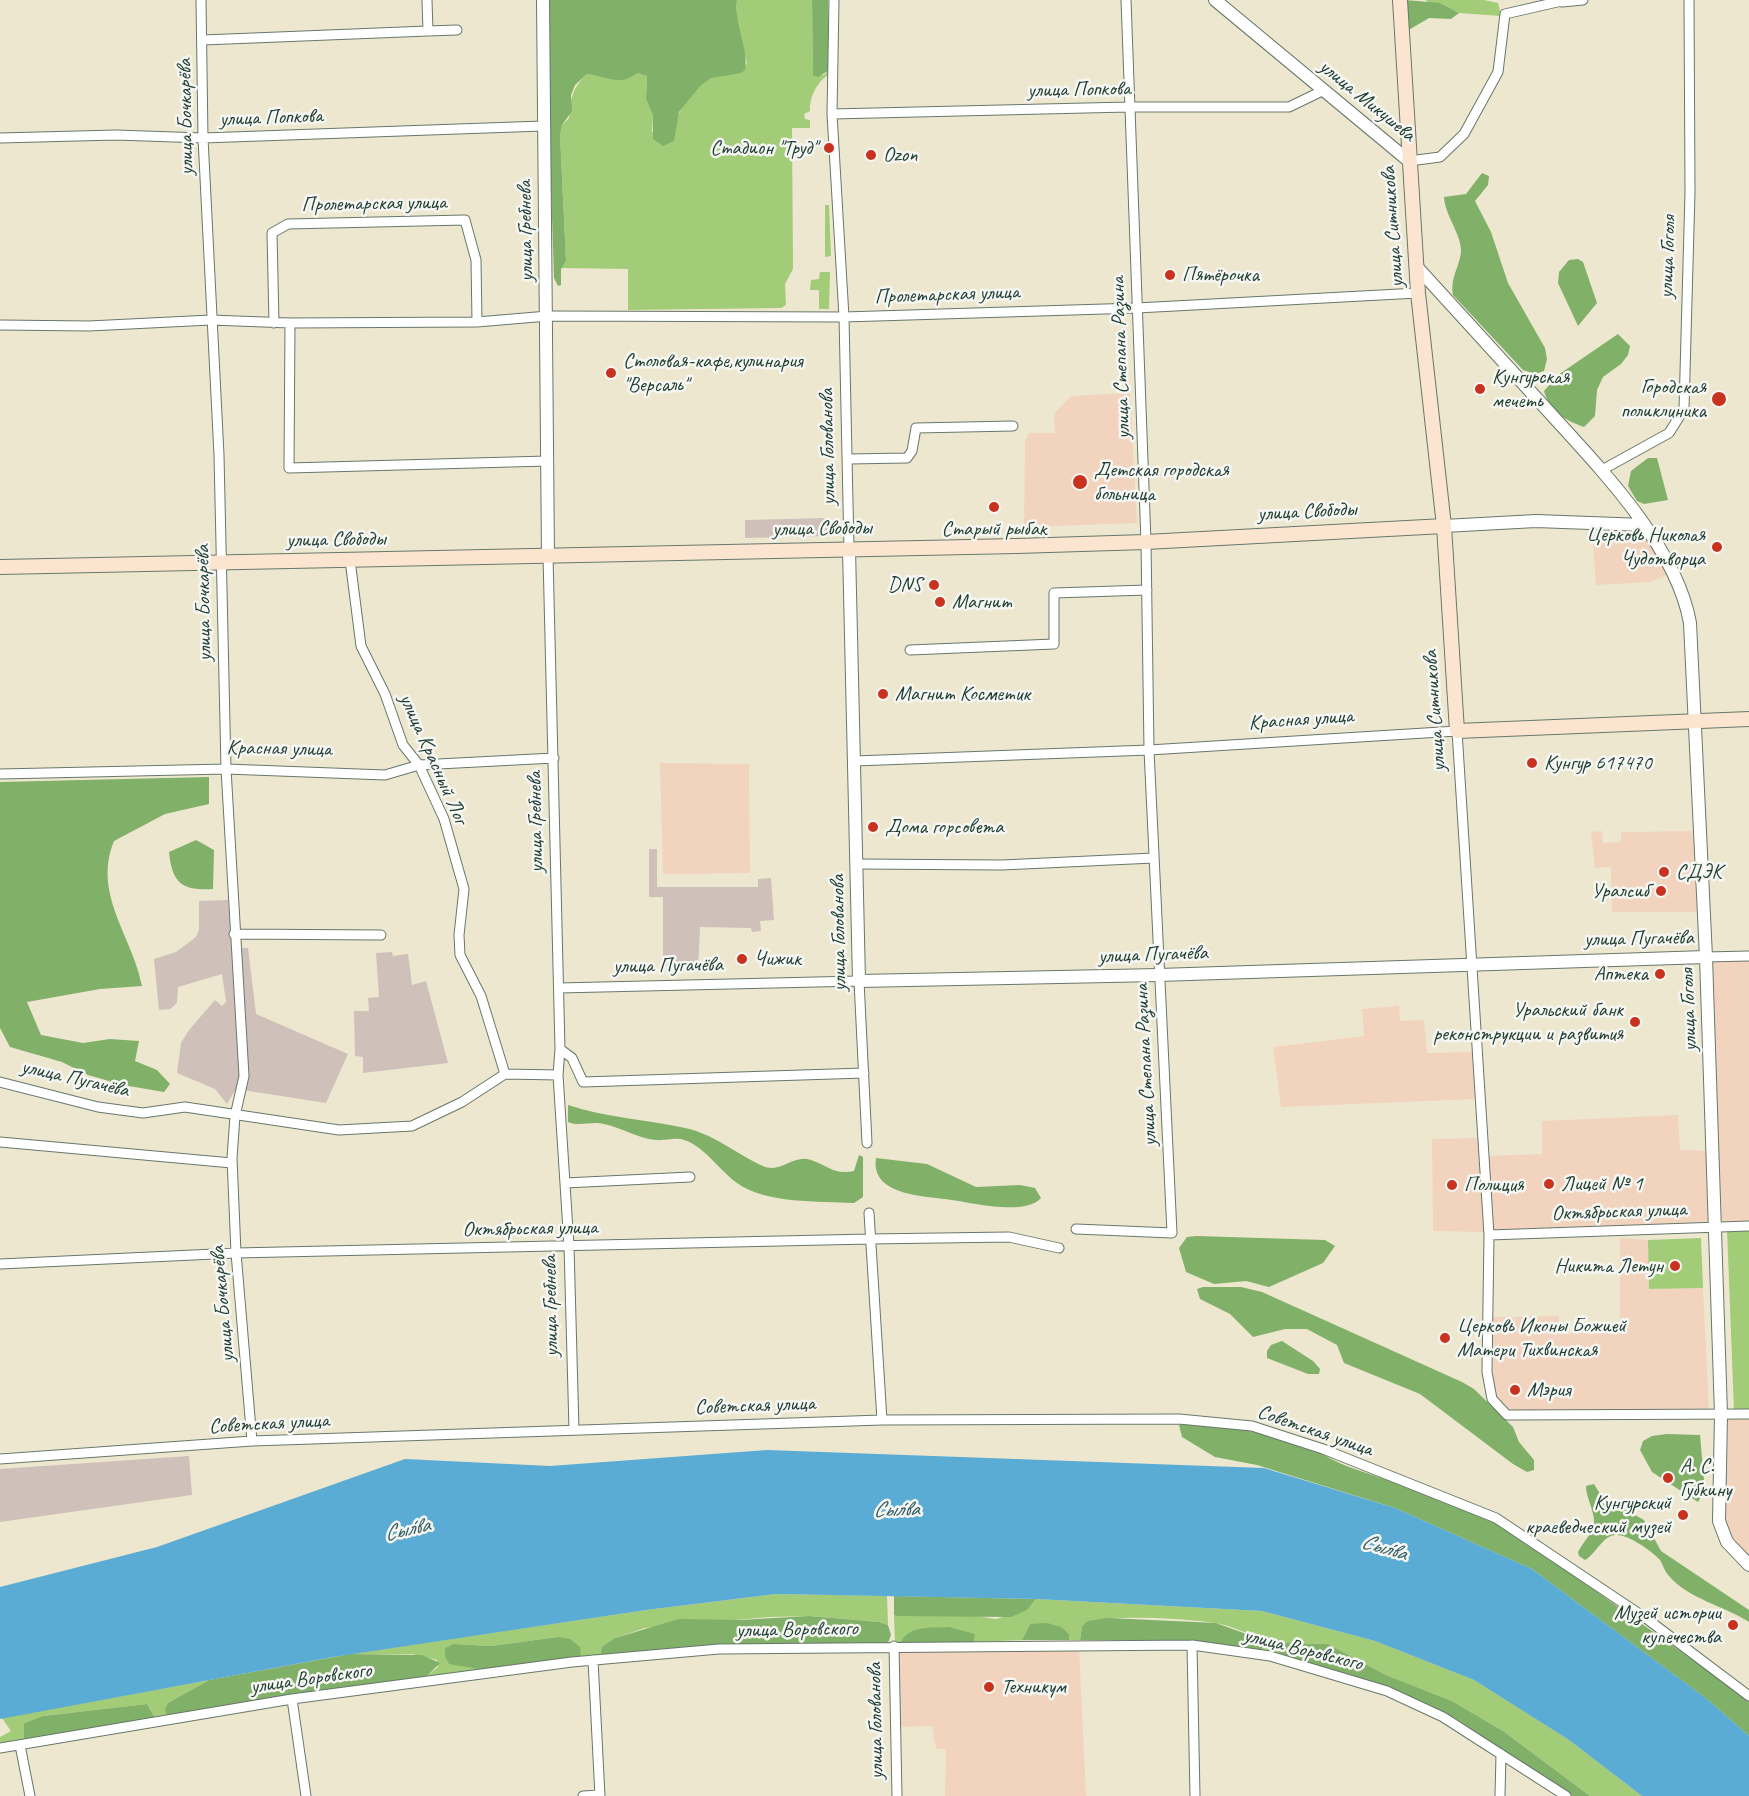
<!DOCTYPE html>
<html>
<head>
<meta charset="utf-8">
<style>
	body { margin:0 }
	canvas { display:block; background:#ede7cf }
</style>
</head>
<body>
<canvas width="1749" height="1796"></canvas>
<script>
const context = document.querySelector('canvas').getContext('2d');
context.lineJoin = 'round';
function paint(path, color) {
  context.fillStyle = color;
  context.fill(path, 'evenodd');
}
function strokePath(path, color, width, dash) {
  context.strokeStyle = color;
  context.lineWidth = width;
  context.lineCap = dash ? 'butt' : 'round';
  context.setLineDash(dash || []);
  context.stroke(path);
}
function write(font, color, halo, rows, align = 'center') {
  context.font = font + ' Caveat,sans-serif';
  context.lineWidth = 5;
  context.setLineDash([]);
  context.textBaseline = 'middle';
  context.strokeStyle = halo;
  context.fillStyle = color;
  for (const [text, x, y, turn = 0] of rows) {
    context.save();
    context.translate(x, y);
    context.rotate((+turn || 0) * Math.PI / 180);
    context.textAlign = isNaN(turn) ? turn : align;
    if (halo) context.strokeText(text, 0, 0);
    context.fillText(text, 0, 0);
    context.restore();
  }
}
const built = new Path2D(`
	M1130,393l7,130 -113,4 1,-86 4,-8h26l-1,-19 17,-18z
	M1592,528l50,1 24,46 -15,7 -55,3z
	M660,763l89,1 1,109 -87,1z
	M1602,831l1,12 18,-1v-10l80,-1v81h-89l-1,-45 -16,1 -4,-36z
	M1749,959v263l-34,1 1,-169 -6,-94z
	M1399,1006l1,15 24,-1 3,33 46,-1 3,47 -195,8 -8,-60 91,-11 -2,-27z
	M1678,1115l2,35 29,1 1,71 -218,9 -5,-75 55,-2v-33z
	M1478,1138l7,94 -52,-1 -1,-92z
	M1620,1238l28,2 1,49 54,-1 6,123 -202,1 -14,-14v-81l66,-1v18l61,-3z
	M1728,1418h21v135l-20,-11 -5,-18z
	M1079,1647l7,149h-141l1,-47h-10l-4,-23 -34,1 -2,-79z`);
const industrial = new Path2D(`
	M829,518v18l-84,2v-18z
	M649,849h8v38h101v-8l13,-1 3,42 -14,1 1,10 -9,1 -1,-4 -51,-1 -2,42 -35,-2v-70h-14z
	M228,900l4,49 16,-1 8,66 92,40 -22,49 -90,-14 -9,15 -12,-15 -38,-16 4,-30 8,-13 26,-30 7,6 4,-4 -4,-28 -44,13 -1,16 -7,6 -11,1 -5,-51 22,-7 20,-15 3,-7v-29z
	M392,952l1,4 15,-2 4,31 14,-4 22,82 -85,10v-16l-8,-1 -1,-45h15l-1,-13 11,-1 -3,-44z
	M189,1456l3,39 -192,27v-53z`);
const green = new Path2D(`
	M737,0h75l1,74 11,1 4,-4 2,3c-12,6 -21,23 -20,37l-6,3 1,5 5,1v8h-18l1,141 -8,15 1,21 -5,3 -153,2v-41l-67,-1 5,-7 -6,-126 2,-10 7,-7c2,-20 3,-30 18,-44l50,-1 10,3 -1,23 7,17 -1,16 23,-10c6,-15 21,-38 37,-45 8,-3 20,-3 29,-4l6,-10 -10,-37z
	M1426,0h58l14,3 3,13 -42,-3 -19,-10h-13z
	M825,205h4l2,51 -6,1z
	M820,272h10l-1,37h-10v-19h-9l1,-10 8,-1z
	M1749,1228v183h-15l-7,-182z
	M1701,1238l2,50 -54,1 -1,-49z
	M776,1594l111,2 1,29 -9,-3 -70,-6 -39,1 -125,11 -30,10 -15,20 -19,-1 -23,-20 -67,9 -37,-2 31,26 -59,7 12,-10 -1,-7 -25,-6h-62l296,-44z
	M1036,1599l226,12 113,30 99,39 95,60 73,56h-52l-87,-65 -51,-30 -66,-26 -58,-31 -44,-1 -5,2 4,12 -20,-5 -8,-16c-12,-4 -26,-11 -40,-13 -23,-4 -118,-11 -133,3l-2,14h-11v-6c-12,-11 -24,-10 -39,-10l-8,16 -48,2 1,-8c-22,-2 -65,-15 -75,10h-5l-1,-29h76l26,4 31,-9z
	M209,1680l-41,23 -1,13 -12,2 -8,-14 -104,12 -19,7v17l-24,4v-7l11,-6 -9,-13z`);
const forest = new Path2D(`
	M545,0h192c-3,24 12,49 8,70l-4,3 -30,5 -11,8 -21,26 -5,29 -11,5 -10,-7v-23l-7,-17 1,-23 -10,-3c-17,14 -30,3 -50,1l-12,11 -4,10 1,16 -10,14 -2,10 6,126 -5,8v16l-3,1 -4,-8z
	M812,0h16v71l-10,6 -5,-2z
	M1405,0l35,3 19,10 -8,6 -22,-1 -22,13z
	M1482,173l7,3 -1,9 -13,16 16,31 17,51 37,65 2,11 -3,12 -9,3 -12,-4 -70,-75c-3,-17 6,-27 8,-43 1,-17 -16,-36 -17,-55l22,-3z
	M1578,259l5,3 14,41 -19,23 -20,-43 1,-11 10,-12z
	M1618,334l12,12 -2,9 -7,9 -18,13 -6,13 -2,26 -11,11c-19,-7 -34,-15 -40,-36l14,-16z
	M1648,458h9l11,42 -24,4 -7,-3 -9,-15 3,-15z
	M209,777v27l-44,10 -51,27c-22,53 19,96 28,145l-42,3 -73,13 14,33 42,8 27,-4 29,2 -4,20 22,9 13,14 -6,8 -41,-7 -35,-10 -26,-13 -52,-15 -10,-19v-246z
	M196,840l18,10 -1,39c-31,2 -41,-6 -44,-37z
	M568,1105c38,13 77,14 117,23 29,6 51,26 78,38 18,8 30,-12 48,-6 18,6 22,15 43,11l5,-16 4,2v40l-9,6c-35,-2 -88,1 -117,-20 -17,-12 -33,-37 -53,-43 -9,-3 -19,1 -28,0 -20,-2 -33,-12 -52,-16 -13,-3 -24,3 -36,-2z
	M876,1158l51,6 49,23 44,-2 15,3 6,10c-16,18 -68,5 -89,2 -24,-4 -82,-3 -76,-42z
	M1197,1236l128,4 10,6 -12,17 -54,24 -23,-6 -32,3 -28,-12 -7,-24 8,-11z
	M1203,1287h38l21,5 200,90 12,7 39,38 6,15 15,18v10l-7,2 -14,-8 -93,-70 -76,-31 -7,-18 -30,-16h-22l-32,8 -23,-23 -30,-15 -3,-10z
	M1282,1341l31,20 7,8 -1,5h-11l-41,-16v-7l4,-6z
	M1190,1422c37,6 76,9 112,23 17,6 32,17 50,23 56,19 113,38 165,67l232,165v36l-42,-37 -175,-130 -137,-61 -138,-43 -42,-8 -33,-20 -3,-12z
	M1667,1434l33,1 5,56 -7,11 -46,-30 -12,-22 3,-9 9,-5z
	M1594,1484l8,13 42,23 17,31 88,59v12c-25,-16 -60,-23 -80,-46 -4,-4 -6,-11 -9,-16 -7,-8 -32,-26 -44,-25 -13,0 -20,19 -31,25l-6,-4 -1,-4c4,-8 10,-14 14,-22 7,-12 -6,-30 -6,-44z
	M894,1596l142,3 -9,11 -16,7 -113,-1 -4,-1z
	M809,1616l70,6 9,3 3,10 -3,8 -104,2 -184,13 2,-11 13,-9 64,-19 61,1z
	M1108,1618l108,5 44,16 3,13 -73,-12h-110l2,-14 6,-5z
	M1047,1623l14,4 8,7v6h-47l8,-16z
	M949,1627l26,7 -1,8 -74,2c7,-19 32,-16 49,-17z
	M558,1637l12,2 10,8 1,10 -96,13 -36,-6 -4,-8v-8l9,-4 37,2z
	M1285,1643l43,1 58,31 66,26 51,30 87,65h-18l-117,-78 -71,-32 -101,-29 -6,-8 2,-4z
	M350,1654l72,1 18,8 -14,14 -259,39 -2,-6 3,-7 41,-23z
	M147,1704l8,14 -131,22v-17l19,-7z`);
const water = new Path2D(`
	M767,1450l497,18 131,40 137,61 175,130 42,37v60h-107l-73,-56 -95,-60 -99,-39 -113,-30 -226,-12 -260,-5 -130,16 -313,47 -333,62v-132l157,-40 248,-88 145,7z`);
const minor = new Path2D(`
	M201,0l2,138 16,317 7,314 18,307 -9,40 -3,42 4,95 16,188
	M834,0l-2,114 12,203 5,232
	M1562,2l21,-2
	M428,31l29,-1
	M203,40l225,-9 -1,-31
	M832,114l296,-7h161l33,-16
	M0,138l116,-3 87,3 340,-12
	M1409,161l31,-4 24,-23 34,-62 7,-58 61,-14
	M274,323l-2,-90 16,-9 177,-4 11,40 1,62
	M290,323l-1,145 259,-7
	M0,325l89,1 122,-6 79,3 187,-1 71,-6 296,1 293,-9 281,-15
	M849,459l58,-1 5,-7 4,-23 97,-2
	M1602,470l67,-37 15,-24 6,-217 -1,-192
	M548,556l12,493 -2,26 11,171 5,184
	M350,560l11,86 24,48 18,51 16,20 25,54 20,70 -5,46 1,20 21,41 24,78
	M910,650l144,-6v-51l93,-3
	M855,761l294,-11 308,-19 32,504 -2,137 5,27 15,16 242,-1
	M0,774l226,-5 159,6 34,-10 135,-7
	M858,864l144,1 152,-7
	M234,934l147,1
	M1706,957l43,-1
	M559,988l300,-7 8,162
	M560,1049l12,9 11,24 281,-9
	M0,1082l98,25 45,6 42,-6 154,23 73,-4 50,-24 43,-28 53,1
	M0,1142l232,21
	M565,1183l125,-6
	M869,1213l13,207
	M1076,1229l96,4 -23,-483 -3,-208 -20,-542
	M1489,1235l260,-9
	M0,1264l236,-11 634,-14 139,-2 50,11
	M0,1459l252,-18 630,-21 297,-1 73,7 71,23 173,69 151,101 102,77
	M1192,1645l3,151
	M894,1646l3,150
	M593,1660l7,136
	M292,1699l14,97
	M20,1745l10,51
	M0,1748l292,-49 280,-37 147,-13 473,-4 78,11 117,35 56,26 123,79
	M583,1796l16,-1
	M1500,1796l1,-42`);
const tertiary = new Path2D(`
	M543,0l5,556
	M1215,0l194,161
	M1416,266c41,45 82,90 124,136 53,59 136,141 150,221l16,334 15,457 -2,107 8,21 22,23
	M1444,526l92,-5 108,4
	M849,549l10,432 300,-6 547,-18`);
const secondary = new Path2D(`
	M1400,0l18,293 26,233 13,205 292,-12
	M0,567l1017,-21 129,-4 298,-16`);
const markers = [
	[829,148,6,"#c8321e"],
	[871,155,6,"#c8321e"],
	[1170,275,6,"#c8321e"],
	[611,373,6,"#c8321e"],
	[1480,389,6,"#c8321e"],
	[1719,399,8,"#c8321e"],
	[1080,482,8,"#c8321e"],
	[994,507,6,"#c8321e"],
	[1717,547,6,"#c8321e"],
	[934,585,6,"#c8321e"],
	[940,602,6,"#c8321e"],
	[883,694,6,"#c8321e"],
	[1532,763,6,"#c8321e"],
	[873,827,6,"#c8321e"],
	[1664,872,6,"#c8321e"],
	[1661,891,6,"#c8321e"],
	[742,959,6,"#c8321e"],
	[1660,974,6,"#c8321e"],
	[1635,1022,6,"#c8321e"],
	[1549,1184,6,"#c8321e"],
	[1452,1185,6,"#c8321e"],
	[1675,1266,6,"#c8321e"],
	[1445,1338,6,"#c8321e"],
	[1515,1390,6,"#c8321e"],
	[1668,1478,6,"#c8321e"],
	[1683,1515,6,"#c8321e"],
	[1733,1625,6,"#c8321e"],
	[989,1687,6,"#c8321e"]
];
const streetNames = [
	["улица Попкова",1079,90,-1],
	["улица Микушева",1367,101,39],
	["улица Бочкарёва",186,117,-91],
	["улица Попкова",271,118,-2],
	["Пролетарская улица",374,204,-1],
	["улица Ситникова",1393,227,-94],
	["улица Гребнева",526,231,-91],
	["улица Гоголя",1668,257,-88],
	["Пролетарская улица",947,295,-2],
	["улица Степана Разина",1121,358,-92],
	["улица Голованова",828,447,-91],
	["улица Свободы",1307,512,-3],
	["улица Свободы",822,529,-1],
	["улица Свободы",336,540,-1],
	["улица Бочкарёва",204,603,-91],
	["улица Ситникова",1435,711,-94],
	["Красная улица",1301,720,-4],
	["Красная улица",279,749,1],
	["улица Красный Лог",433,759,66],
	["улица Гребнева",536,822,-91],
	["улица Голованова",839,933,-91],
	["улица Пугачёва",1639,939,-1],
	["улица Пугачёва",1153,955,-2],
	["улица Пугачёва",668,966,-1],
	["улица Гоголя",1689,1010,-92],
	["улица Степана Разина",1146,1065,-93],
	["улица Пугачёва",75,1079,13],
	["Октябрьская улица",1619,1212,-2],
	["Октябрьская улица",530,1229,-1],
	["улица Бочкарёва",223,1304,-95],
	["улица Гребнева",551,1306,-91],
	["Советская улица",755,1406,-2],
	["Советская улица",269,1424,-3],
	["Советская улица",1315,1431,19],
	["улица Воровского",797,1630,-1],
	["улица Воровского",1303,1650,14],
	["улица Воровского",311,1679,-8],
	["улица Голованова",876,1721,-91]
];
const poiNames = [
	["Стадион \"Труд\"",817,148,"right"],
	["Ozon",883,155],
	["Пятёрочка",1182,275],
	["Столовая-кафе,кулинария",623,361],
	["\"Версаль\"",623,385],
	["Кунгурская",1492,377],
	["мечеть",1492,401],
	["Городская",1706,387,"right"],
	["поликлиника",1706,411,"right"],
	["Детская городская",1094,470],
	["больница",1094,494],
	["Старый рыбак",994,529,"center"],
	["Церковь Николая",1705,535,"right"],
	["Чудотворца",1705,559,"right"],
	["DNS",922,585,"right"],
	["Магнит",952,602],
	["Магнит Косметик",895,694],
	["Кунгур 617470",1544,763],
	["Дома горсовета",885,827],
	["СДЭК",1676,872],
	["Уралсиб",1649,891,"right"],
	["Чижик",754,959],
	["Аптека",1648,974,"right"],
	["Уральский банк",1623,1010,"right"],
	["реконструкции и развития",1623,1034,"right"],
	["Лицей № 1",1561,1184],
	["Полиция",1464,1185],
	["Никита Летун",1663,1266,"right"],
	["Церковь Иконы Божией",1457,1326],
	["Матери Тихвинская",1457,1350],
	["Мэрия",1527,1390],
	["А. С.",1680,1466],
	["Губкину",1680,1490],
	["Кунгурский",1671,1503,"right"],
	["краеведческий музей",1671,1527,"right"],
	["Музей истории",1721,1613,"right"],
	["купечества",1721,1637,"right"],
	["Техникум",1001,1687]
];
const waterNames = [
	["Сы́лва",896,1510,-1],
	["Сы́лва",407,1530,-12],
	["Сы́лва",1384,1548,17]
];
paint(built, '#f2d4be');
paint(industrial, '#cfc0ba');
paint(green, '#a2cc78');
paint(forest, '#81b068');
paint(water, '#5aacd5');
strokePath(minor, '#67786a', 11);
strokePath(tertiary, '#67786a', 14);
strokePath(secondary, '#67786a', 16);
strokePath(minor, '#fff', 9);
strokePath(tertiary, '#fff', 12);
strokePath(secondary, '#fce5d0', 14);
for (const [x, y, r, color] of markers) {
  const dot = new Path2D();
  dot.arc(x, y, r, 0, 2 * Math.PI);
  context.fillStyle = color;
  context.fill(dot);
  strokePath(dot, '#f6f6f2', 2);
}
write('21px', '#1f3d34', '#f6f6f2', streetNames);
write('21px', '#1f3d34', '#f6f6f2', poiNames, 'left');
write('italic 22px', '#315e64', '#f6f6f2', waterNames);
</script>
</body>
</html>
